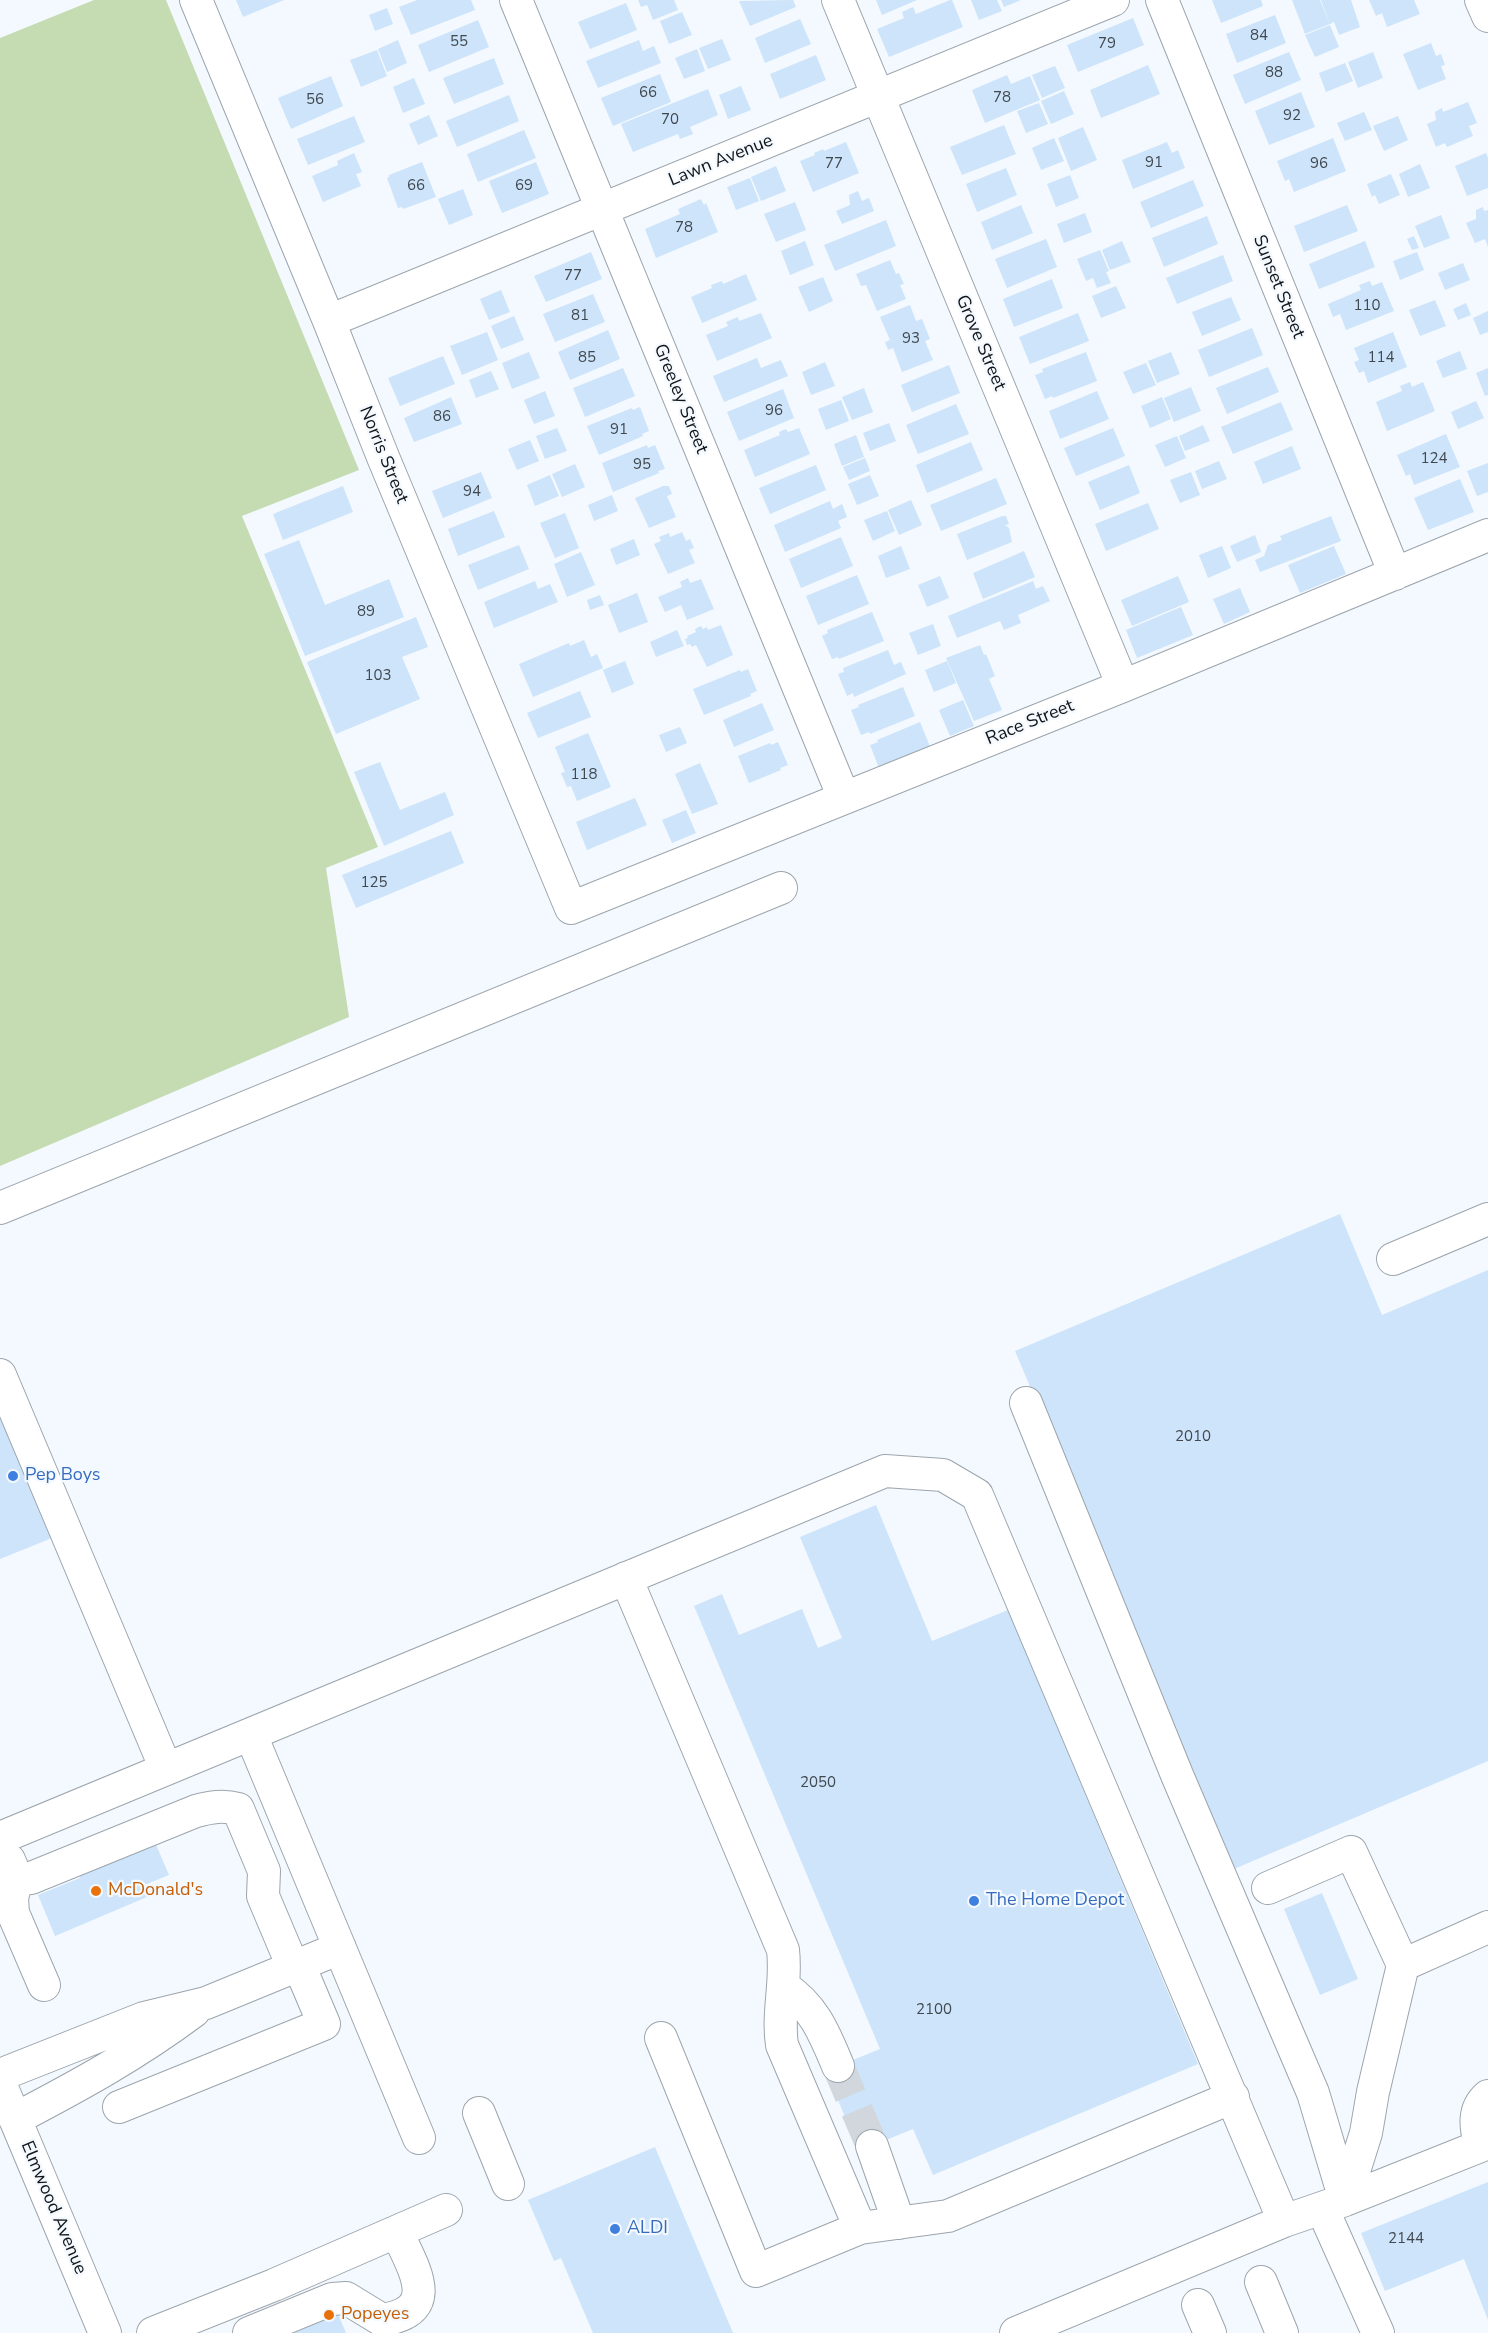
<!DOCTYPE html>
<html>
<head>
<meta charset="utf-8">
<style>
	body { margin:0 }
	canvas { display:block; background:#f3f9fe }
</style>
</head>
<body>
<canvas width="1488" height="2333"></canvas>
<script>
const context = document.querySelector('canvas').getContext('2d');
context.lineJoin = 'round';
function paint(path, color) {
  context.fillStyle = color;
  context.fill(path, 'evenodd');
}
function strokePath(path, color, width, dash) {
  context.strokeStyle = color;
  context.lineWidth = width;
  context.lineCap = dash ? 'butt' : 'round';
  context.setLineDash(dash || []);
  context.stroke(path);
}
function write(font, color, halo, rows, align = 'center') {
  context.font = font + ' "Nunito Sans",sans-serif';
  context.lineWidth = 4.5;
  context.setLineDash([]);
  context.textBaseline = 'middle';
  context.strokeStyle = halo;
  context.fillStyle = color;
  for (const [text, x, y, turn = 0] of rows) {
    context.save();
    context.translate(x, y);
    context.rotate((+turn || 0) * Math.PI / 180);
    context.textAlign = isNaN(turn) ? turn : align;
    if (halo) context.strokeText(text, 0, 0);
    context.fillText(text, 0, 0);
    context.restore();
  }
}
const green = new Path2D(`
	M94,0h72l193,470 -117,46 136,331 -52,21 23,149 -349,149v-1128z`);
const building = new Path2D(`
	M236,0h48l-41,17z
	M417,0h54l4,10 -64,25 -12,-28z
	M638,0h36l4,10 -25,10 -6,-15 -6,2z
	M793,0l3,7 -46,19 -11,-25z
	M876,0h41l-35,15z
	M950,0h2l11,27 -74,30 -12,-28 27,-11 -2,-6 11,-5 3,7z
	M971,0h26l5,11 -23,9z
	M1001,0h20l-17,7z
	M1212,0h49l2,6 -42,17z
	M1292,0h28l10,24 -25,10z
	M1321,0h30l9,27 -21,8 -5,-13 -4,2z
	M1369,0h45l6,14 -33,13 -5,-14 -6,3z
	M626,3l11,27 -47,19 -12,-27z
	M387,8l6,16 -18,7 -6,-16z
	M682,12l10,23 -23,9 -9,-23z
	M1275,15l11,28 -49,20 -11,-29z
	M1133,18l11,27 -66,27 -11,-27z
	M800,19l11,25 -46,19 -10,-25z
	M478,20l11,27 -60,25 -11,-27z
	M1330,25l9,22 -24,10 -10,-22z
	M722,39l9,21 -23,9 -9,-21z
	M398,40l9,23 -20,9 -9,-23z
	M639,40l4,11 11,-5 7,17 -63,25 -12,-27z
	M1431,43l5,13 5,-2 4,11 -4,1 5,13 -28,11 -15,-36z
	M697,49l8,22 -21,8 -9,-21z
	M377,50l10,26 -26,11 -11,-27z
	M1289,52l12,28 -56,24 -12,-29z
	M1373,52l10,26 -25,10 -10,-26z
	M816,55l10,25 -46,19 -10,-25z
	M494,58l10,26 -50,20 -11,-26z
	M1345,63l8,18 -27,11 -7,-19z
	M1148,65l12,29 -59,24 -11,-28z
	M1055,66l10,22 -23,10 -10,-23z
	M660,74l11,28 -58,24 -12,-28z
	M1007,75l4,9 19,-8 10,24 -55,23 -13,-33z
	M331,76l12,30 -52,23 -13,-31z
	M414,78l11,26 -22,9 -10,-26z
	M741,86l10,24 -23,9 -9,-24z
	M708,89l10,26 -28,12 3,7 -13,5 -2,-5 -45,18 -12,-28z
	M1064,91l10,23 -23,10 -10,-23z
	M1301,92l14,35 -46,18 -14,-34z
	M509,95l10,26 -62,26 -11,-26z
	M1468,102l9,21 -8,3 4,10 -26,11 -2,-4 -9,4 -9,-23 9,-4 -1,-8 7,-4 1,4z
	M1039,103l9,21 -22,9 -9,-22z
	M1364,112l8,18 -27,11 -8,-18z
	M429,115l9,21 -20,9 -9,-21z
	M354,116l11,26 -57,23 -11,-26z
	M1398,116l10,24 -24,11 -11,-25z
	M1004,125l12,29 -54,21 -12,-28z
	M1083,127l14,33 -26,11 -13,-33z
	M524,130l12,28 -58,24 -11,-28z
	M1054,138l10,23 -23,9 -9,-22z
	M1333,138l13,33 -52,21 -5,-13 -4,2 -8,-20z
	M846,142l13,31 -46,19 -13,-31 15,-6 -1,-2 9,-4 1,2z
	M1167,142l5,11 6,-3 7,18 -52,21 -11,-29z
	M354,153l8,19 -6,2 5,12 -38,16 -11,-26 26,-11 -1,-4z
	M1486,153l2,5v30l-21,8 -12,-30z
	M422,162l14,35 -33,12 -1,-2 -4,1 -11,-30 2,-1v-2z
	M536,162l13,32 -47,19 -13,-32z
	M1420,164l10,24 -22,9 -9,-23z
	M776,166l10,25 -25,10 -10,-24z
	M1006,168l11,27 -40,17 -11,-28z
	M1391,174l9,21 -21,9 -4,-9 -3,2 -5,-13z
	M1070,175l9,23 -23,9 -9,-23z
	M750,178l9,23 -23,9 -9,-23z
	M1193,180l11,26 -53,22 -11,-26z
	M463,189l10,26 -24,10 -11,-26z
	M858,191l4,10 7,-3 5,13 -32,13 -6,-13 14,-6 -1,-10z
	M701,199l3,6 2,-2 12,29 -62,26 -11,-29 35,-15 -2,-5z
	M795,202l11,28 -30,12 -12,-28z
	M1021,205l12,28 -41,17 -11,-28z
	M1347,205l11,26 -54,21 -10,-26z
	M1483,207l1,4 4,-1v37l-3,-8 -10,4 -9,-20 10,-4v-9z
	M1085,213l7,19 -28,11 -7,-19z
	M1441,215l9,23 -26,10 -9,-22z
	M1207,216l11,28 -54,23 -12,-29z
	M886,220l10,26 -61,25 -11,-26z
	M1414,236l5,12 -7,2 -5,-11z
	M1046,239l11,28 -50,21 -12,-29z
	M805,241l9,24 -24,10 -9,-24z
	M1122,241l9,21 -21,8 -8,-20z
	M1365,241l10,26 -56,22 -10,-25z
	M1100,250l9,21 -3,1 5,11 -14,5 -4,-10 -7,3 -9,-22z
	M591,252l11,27 -56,23 -12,-26z
	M1417,252l7,18 -24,10 -7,-19z
	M1223,255l10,26 -56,23 -11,-26z
	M890,260l6,14 3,-1 5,11 -4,1 6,14 -29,12 -11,-26 -5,1 -5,-12z
	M1463,263l7,17 -25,10 -7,-17z
	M746,274l11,26 -55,23 -11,-26 21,-9 -1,-3 11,-4 1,3z
	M823,277l10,24 -24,11 -11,-25z
	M1052,279l11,29 -49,19 -11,-28z
	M1370,281l2,5 10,-4 12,29 -48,19 -6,-16 -7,3 -5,-13 33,-14 -2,-5z
	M1116,286l10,22 -25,10 -9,-22z
	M501,290l9,22 -21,8 -9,-21z
	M593,294l12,28 -50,20 -12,-28z
	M1231,297l10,23 -39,16 -10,-24z
	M1435,300l11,26 -26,10 -11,-26z
	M1466,303l5,12 -13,5 -5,-11z
	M910,305l6,16 6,-2 8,20 -5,2 8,19 -31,12 -9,-24 -5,2 -3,-8 5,-2 -10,-23z
	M1488,311v21l-8,3 -7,-17z
	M761,313l11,25 -55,23 -11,-26 22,-9 -2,-4 12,-5 1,4z
	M1078,313l11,28 -59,23 -11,-27z
	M514,316l10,24 -23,9 -10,-23z
	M1252,328l11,27 -54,22 -11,-27z
	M608,330l12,29 -50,21 -12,-28z
	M487,332l11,28 -36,15 -12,-29z
	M1393,332l14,35 -39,16 -4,-12 -5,2 -5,-11 5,-2 -5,-12z
	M1460,351l7,18 -24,9 -7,-17z
	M529,352l11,26 -28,11 -10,-26z
	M1086,352l11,29 -44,17 -1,-2 -7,3 -10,-24 8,-3 -1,-3z
	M1171,352l9,22 -23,9 -9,-22z
	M443,356l12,28 -55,22 -12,-28z
	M757,358l4,10 20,-8 7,16 -64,26 -11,-26z
	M825,362l10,24 -24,9 -9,-23z
	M1146,363l10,22 -23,9 -10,-22z
	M949,365l11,28 -48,19 -11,-27z
	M1268,367l11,25 -52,22 -11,-26z
	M623,368l12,28 -50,21 -12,-29z
	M1488,368v27l-3,1 -9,-23z
	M491,371l8,18 -23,9 -7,-18z
	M1410,382l2,5 11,-5 12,29 -48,20 -11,-29 26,-11 -2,-5z
	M1191,387l10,24 -27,11 -10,-24z
	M864,388l9,24 -21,8 -10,-23z
	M783,389l11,29 -55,23 -12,-29z
	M545,391l10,25 -21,8 -10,-24z
	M1097,391l12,28 -49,20 -11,-28z
	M451,397l11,27 -48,18 -10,-24z
	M1162,397l9,22 -21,9 -9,-22z
	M841,400l8,21 -23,9 -8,-21z
	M1476,401l8,17 -26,11 -7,-17z
	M1281,402l12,28 -60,24 -12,-27z
	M956,404l13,30 -51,20 -12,-29z
	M640,407l9,24 -7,3 1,2 -44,19 -12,-29 45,-18 1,2z
	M889,423l7,18 -26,10 -7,-18z
	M1203,425l7,16 -25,10 -6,-15z
	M557,428l10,23 -22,8 -9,-23z
	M799,428l11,26 -55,23 -11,-27 36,-15 -1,-3 7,-3 2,3z
	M1113,428l12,28 -49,20 -12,-28z
	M1446,434l14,33 -46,18 -4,-11 -4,2 -9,-21z
	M856,435l8,22 -22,9 -8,-22z
	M1177,436l9,22 -21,9 -10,-22z
	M530,440l9,21 -22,9 -9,-21z
	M971,442l12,28 -56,23 -11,-28z
	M647,445l1,3 7,-3 10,24 -7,2 1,2 -46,19 -11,-29z
	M1292,446l9,23 -38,15 -9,-22z
	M865,458l5,13 -21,9 -6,-13z
	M1219,461l8,18 -25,10 -7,-18z
	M1488,463v29l-11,4 -10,-25z
	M575,464l10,23 -23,10 -10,-23z
	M816,465l10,25 -56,24 -11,-26z
	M1129,465l11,28 -40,17 -12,-28z
	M481,472l11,26 -49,20 -11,-27z
	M1191,472l9,23 -20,8 -10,-23z
	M550,475l9,21 -24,10 -8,-21z
	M870,475l9,21 -22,9 -9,-21z
	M996,478l11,26 -66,27 -11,-26z
	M1460,479l14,33 -46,18 -14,-32z
	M343,486l10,26 -70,28 -10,-26z
	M663,486h6l3,8 -5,2 9,21 -27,11 -14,-30z
	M612,495l6,16 -24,10 -6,-16z
	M911,500l11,25 -23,10 -11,-25z
	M830,501l3,8 9,-5 5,13 -9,4 3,7 -56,24 -11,-27z
	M1148,503l11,26 -53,22 -11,-27z
	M494,511l11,26 -47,19 -10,-27z
	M887,511l8,20 -22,10 -9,-21z
	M565,513l14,35 -24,10 -15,-35z
	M1002,516h4l3,8 -4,1 4,3 3,14 -45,18 -10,-26z
	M1331,516l10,25 -81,31 -5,-12 9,-4 4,-11 14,-5 -2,-4z
	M682,532l4,9 4,-2 4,9 -5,2 6,13 -27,11 -14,-30 7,-3 -2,-4 10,-4 1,4z
	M1255,535l6,17 -24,10 -7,-16z
	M841,537l12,29 -52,22 -12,-29z
	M634,539l6,16 -24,10 -6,-16z
	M299,540l26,65 64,-26 15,38 -99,39 -41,-102z
	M519,545l10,24 -51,21 -10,-25z
	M901,546l9,23 -24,9 -8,-22z
	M1222,546l9,22 -23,10 -9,-23z
	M1334,546l12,28 -46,19 -12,-28z
	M1024,551l11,26 -52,22 -10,-26z
	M581,552l14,33 -28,12 -13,-33z
	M857,575l12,29 -51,21 -12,-29z
	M940,576l9,22 -22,9 -9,-22z
	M1178,576l11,26 -57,24 -11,-26z
	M688,578l2,5 11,-4 13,30 -27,11 -6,-15 -16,7 -7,-15 24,-10 -2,-5z
	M535,581l3,8 12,-5 8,18 -64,26 -10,-26z
	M1033,581l3,8 7,-3 7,15 -32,14 3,8 -17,7 -4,-9 -43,17 -9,-22z
	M1240,588l10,24 -26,12 -11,-25z
	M637,593l11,29 -29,11 -11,-28z
	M600,595l4,10 -14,5 -3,-10z
	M1181,607l12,28 -56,23 -11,-28z
	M872,612l12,29 -45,18 -1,-2 -6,2 -10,-23 6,-3 -1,-3z
	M416,617l12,30 -26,10 18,42 -84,35 -29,-72z
	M933,624l8,22 -23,9 -9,-22z
	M721,625l12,30 -26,12 -11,-22 -4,2 -2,-3 -3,1 -2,-6 3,-1 -1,-2 9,-4 -1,-3 6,-3 2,3 4,-2 1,3z
	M677,630l7,16 -28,11 -6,-15z
	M584,640l7,17 6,-3 6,14 -70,29 -14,-33 50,-21 1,3z
	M980,645l4,10 2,-1 9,22 -6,3 13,31 -28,11 -28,-63z
	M888,650l6,15 7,-3 5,12 -52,23 -1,-4 -6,3 -9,-22 6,-2 -1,-4z
	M625,661l9,23 -22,9 -9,-23z
	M947,661l9,22 -22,9 -9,-22z
	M748,669l9,22 -7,3 1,2 -47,19 -11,-26 47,-19 1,2z
	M903,687l12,29 -45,18 -1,-2 -8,3 -10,-25 8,-3 -1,-2z
	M580,691l11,26 -53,21 -11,-25z
	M963,700l11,26 -24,10 -11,-26z
	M762,703l12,27 -40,17 -11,-27z
	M920,722l11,27 -52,19 -9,-23 8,-3 -1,-2z
	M680,727l7,16 -21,9 -7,-17z
	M588,733l23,54 -34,14 -6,-15 -4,1 -6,-14 4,-1 -10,-25z
	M778,742l10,23 -8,3 1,2 -32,13 -11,-27 32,-13 1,2z
	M380,762l20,48 45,-18 9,23 -70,31 -30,-74z
	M700,763l18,41 -26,10 -17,-40z
	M635,798l12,27 -60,25 -11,-28z
	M686,810l10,23 -24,10 -10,-23z
	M451,831l13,32 -108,45 -14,-33z
	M1340,1214l42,101 106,-45v491l-254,108 -219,-518z
	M0,1414l52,124 -52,21z
	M876,1505l56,136 76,-31 190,454 -265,111 -20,-46 -54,22 -33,-80 54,-22 -186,-443 28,-12 17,41 63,-26 16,39 24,-10 -42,-101z
	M154,1840l15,35 -27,11 5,11 -92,39 -17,-41 42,-17 -2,-6z
	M1322,1893l36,86 -38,16 -36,-86z
	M655,2147l78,186h-140l-32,-75 -7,3 -26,-61z
	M1488,2182v138l-24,-61 -79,32 -24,-58z
	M336,2309l10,24h-74z`);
const minorTunnel = new Path2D(`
	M838,2066l34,80`);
const minor = new Path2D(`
	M196,0l133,321 54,136 188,451 552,-222 365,-151
	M516,0l328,798
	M838,0l285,686
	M1162,0l233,574
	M1481,0l7,16
	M329,321l784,-321
	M0,1208l781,-320
	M1393,1259l95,-40
	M0,1375l166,394
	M1026,1403l151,372 136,318 32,107 143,-57
	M626,1578l157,372c4,32 -6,63 -1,95l78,183
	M251,1735l168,403
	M0,1838l885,-367 58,4 34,20 307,726
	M9,1860l8,19 -5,19 1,15 31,72
	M17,1879l14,-1 165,-67c15,-4 27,-6 42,-2l26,62 -1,25 30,71
	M1268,1888l83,-36 52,113
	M784,1987c30,19 41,48 54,79
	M661,2038l95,233 104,-43 88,-12 285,-119
	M0,2075l144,-57 62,-15 134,-55
	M0,2083l105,250
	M119,2107l205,-83 -25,-59
	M479,2113l29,71
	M15,2119c65,-34 120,-64 179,-108
	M872,2146l27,77
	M1480,2146c-4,-18 -8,-36 8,-50
	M1322,2208l56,125
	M1261,2282l21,51
	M1198,2305l12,28
	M153,2333l121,-48 172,-75
	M249,2333l83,-34 14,-1 36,22c61,-9 31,-52 15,-88
	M1016,2333l268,-112 61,-21 21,-67 7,-41 30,-127 85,-38`);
const markers = [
	[13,1476,6,"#3f7fe0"],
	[96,1891,6,"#e8710a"],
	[974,1901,6,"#3f7fe0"],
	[615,2229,6,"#3f7fe0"],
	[329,2315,6,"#e8710a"]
];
const numberNames = [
	["84",1259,36],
	["55",459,42],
	["79",1107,44],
	["88",1274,73],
	["66",648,93],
	["78",1002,98],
	["56",315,100],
	["92",1292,116],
	["70",670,120],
	["91",1154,163],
	["77",834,164],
	["96",1319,164],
	["66",416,186],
	["69",524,186],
	["78",684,228],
	["77",573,276],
	["110",1367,306],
	["81",580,316],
	["93",911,339],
	["85",587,358],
	["114",1381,358],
	["96",774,411],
	["86",442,417],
	["91",619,430],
	["124",1434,459],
	["95",642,465],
	["94",472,492],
	["89",366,612],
	["103",378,676],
	["118",584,775],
	["125",374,883],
	["2010",1193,1437],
	["2050",818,1783],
	["2100",934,2010],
	["2144",1406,2239]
];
const streetNames = [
	["Lawn Avenue",721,161,-22],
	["Sunset Street",1278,287,68],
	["Grove Street",980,343,67],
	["Greeley Street",680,399,68],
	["Norris Street",383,455,68],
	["Race Street",1030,723,-22],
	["Elmwood Avenue",53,2208,67]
];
const shopNames = [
	["Pep Boys",25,1476],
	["The Home Depot",986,1901],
	["ALDI",627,2229]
];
const foodNames = [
	["McDonald's",108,1891],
	["Popeyes",341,2315]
];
paint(green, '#c5dcb3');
paint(building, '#cde4fa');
strokePath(minorTunnel, '#d1d7dc', 32, [32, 16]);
strokePath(minor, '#9ca5ad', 34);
strokePath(minor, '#fff', 32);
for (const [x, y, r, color] of markers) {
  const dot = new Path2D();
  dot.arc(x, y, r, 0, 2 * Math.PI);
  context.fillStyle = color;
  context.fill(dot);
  strokePath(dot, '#f3f9fe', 2);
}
write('15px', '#414950', null, numberNames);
write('18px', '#121518', '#f3f9fe', streetNames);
write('18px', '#366cbe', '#f3f9fe', shopNames, 'left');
write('18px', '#c56008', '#f3f9fe', foodNames, 'left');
</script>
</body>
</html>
